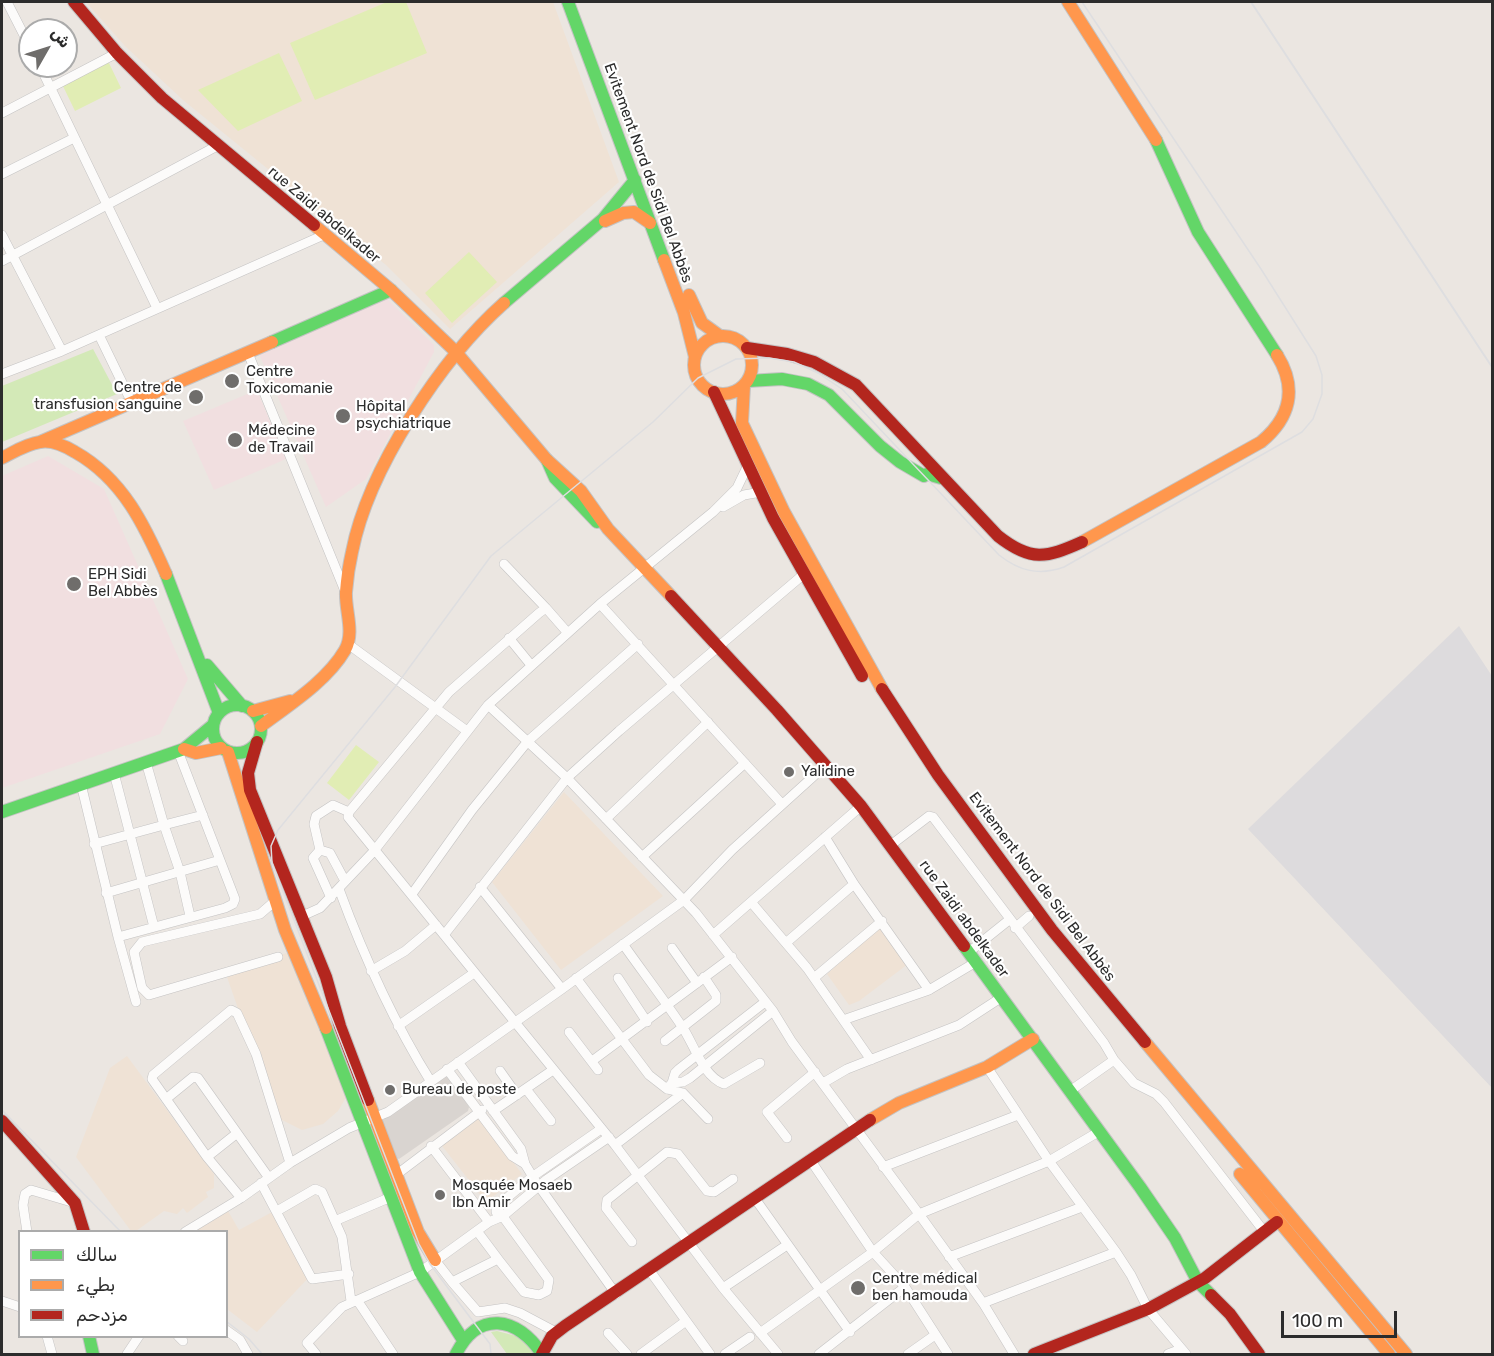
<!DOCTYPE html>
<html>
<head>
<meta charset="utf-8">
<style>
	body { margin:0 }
	#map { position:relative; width:1494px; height:1356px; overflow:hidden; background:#ebe6e1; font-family:Rubik,Vazirmatn,sans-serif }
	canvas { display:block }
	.frame { position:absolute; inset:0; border:3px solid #2c2c2c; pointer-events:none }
	.legend { position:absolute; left:18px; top:1230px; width:210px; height:108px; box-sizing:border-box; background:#fff; border:2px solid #ababab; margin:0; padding:8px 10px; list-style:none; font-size:18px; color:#2c2c2c }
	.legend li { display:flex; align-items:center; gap:12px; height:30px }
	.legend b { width:30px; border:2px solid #ababab }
	.north { position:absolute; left:18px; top:18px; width:60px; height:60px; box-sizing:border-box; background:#fff; border:2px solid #ababab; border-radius:50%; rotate:51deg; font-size:16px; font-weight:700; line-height:24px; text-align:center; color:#2c2c2c }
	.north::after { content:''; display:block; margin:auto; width:21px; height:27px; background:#6f6d6b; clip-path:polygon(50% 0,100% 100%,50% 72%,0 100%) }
	.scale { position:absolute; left:1281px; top:1311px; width:116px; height:27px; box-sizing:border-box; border:3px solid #2c2c2c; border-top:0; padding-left:8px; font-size:18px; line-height:21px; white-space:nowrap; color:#2c2c2c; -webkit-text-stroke:4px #fff; paint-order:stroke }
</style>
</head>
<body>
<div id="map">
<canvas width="1494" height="1356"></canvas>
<div class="frame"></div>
<ul class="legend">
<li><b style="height:8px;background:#63d668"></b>سالك</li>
<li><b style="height:8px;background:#ff974d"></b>بطيء</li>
<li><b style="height:8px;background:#b3261e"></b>مزدحم</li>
</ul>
<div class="north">ش</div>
<div class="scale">100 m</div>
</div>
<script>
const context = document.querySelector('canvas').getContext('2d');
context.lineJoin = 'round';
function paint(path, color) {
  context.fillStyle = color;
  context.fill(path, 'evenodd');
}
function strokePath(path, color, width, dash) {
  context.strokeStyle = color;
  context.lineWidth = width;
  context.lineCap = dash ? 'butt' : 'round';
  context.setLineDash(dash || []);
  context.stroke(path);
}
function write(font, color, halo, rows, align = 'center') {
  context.font = font + ' Rubik,sans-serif';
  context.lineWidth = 4.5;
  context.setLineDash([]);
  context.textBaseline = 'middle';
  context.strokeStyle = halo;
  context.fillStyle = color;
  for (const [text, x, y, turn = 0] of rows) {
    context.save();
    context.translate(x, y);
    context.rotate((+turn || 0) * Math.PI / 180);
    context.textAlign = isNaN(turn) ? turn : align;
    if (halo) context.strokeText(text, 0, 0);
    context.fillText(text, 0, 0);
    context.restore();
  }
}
const industrial = new Path2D(`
	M1459,626l33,50v412l-244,-259z`);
const education = new Path2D(`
	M86,2h467l66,180 -169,147 -64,-64 -203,-165 -58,-54z
	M564,792l99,104 -102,74 -69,-88z
	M880,926l28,38 -49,37 -10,4 -22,-31z
	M291,951l57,143 -10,17 -15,13 -21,6 -26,-13 -49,-140z
	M127,1056l87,118v14l-8,4 2,5 -21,16 -4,-5 -6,6 -13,-3 -28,20h-5l-55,-74 34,-89z
	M477,1114l45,60 -36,28 -47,-60z
	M228,1211l11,19 35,-19 39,62 -56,59 -30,-23 -1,-77h-32z`);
const medical = new Path2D(`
	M386,298l48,47v7l-68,127 -40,28 -67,-153z
	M257,390l29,69 -72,31 -31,-69z
	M48,456l56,33 84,190 -28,55 -158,54v-312z`);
const green = new Path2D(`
	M93,349l24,45 -115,48v-56z
	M497,1331l23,6 14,17h-27l-16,-22z`);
const pitch = new Path2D(`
	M387,2h19l21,51 -112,47 -25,-57z
	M279,53l23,48 -64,30 -40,-41z
	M108,61l13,27 -46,23 -13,-27z
	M469,252l28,30 -45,41 -27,-30z
	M356,745l23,17 -30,38 -22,-17z`);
const plaza = new Path2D(`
	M446,1074l4,2 19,31 -1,4 -69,48 -4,-2 -13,-31 2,-9z`);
const street = new Path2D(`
	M7,2l23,45
	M40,66l117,242
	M2,113l115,-60
	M2,174l72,-36
	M2,235l60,116 264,-117
	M2,261l215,-115
	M99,335l33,68
	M248,353l97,238
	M2,374l60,-23
	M723,507l21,-12 17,-3
	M504,564l42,44
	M600,604l182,200
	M567,632l-21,-24 -7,5 -90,79 -100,120 -1,5 267,328 108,143 55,66
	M509,638l22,27
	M348,644l119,87
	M488,705l79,73 129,135 77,98 19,31 127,172 64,89 31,51
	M146,762l18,63 39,-10
	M114,773l40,154
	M81,784l37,153 107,-29 8,-4 2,-5 -57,-148
	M606,819l102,-97
	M825,837l29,47 75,106
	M94,844l70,-19 16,47 10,44
	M891,845l38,-29 4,1 171,226 10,17 -44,31
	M320,850l-6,-26 2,-8 17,-11 16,7
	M642,857l103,-94
	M480,887l82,102
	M339,889c25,68 54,132 92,193
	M106,893l114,-33
	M412,894l60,-84 56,-69 110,-97
	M331,898l-18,-40 7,-8 10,3 15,28
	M275,901l-15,13 -118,28 -8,10 8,36 7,7 129,-38
	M751,902l56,66 64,92
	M300,917l20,-9 54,-57 114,-146 112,-101 113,-92 24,-24 11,-23
	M1015,928l14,-12
	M444,935l123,-157 52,-47 185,-157
	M713,935l148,-129
	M118,937l18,65
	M787,942l67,-58
	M623,944c19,27 39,53 58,81 13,18 21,51 43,59l36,-21
	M672,948l25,35
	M969,952l40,-32
	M371,971l34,-20 31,-26
	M576,978l73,97 18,14 5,-6 11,-1 7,-4 83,-67
	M618,978l29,44
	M814,978l68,-57
	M846,1019l83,-29 47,-28
	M398,1026l76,-53
	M569,1032l29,38
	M665,1041l51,-40v-6l-12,-18
	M1114,1060l20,23 22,11 8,8 99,128
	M592,1061l140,-104
	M458,1062l63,87 4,15 11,18 80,112
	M987,1067l62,94 67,91 15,23 17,34 38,45
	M447,1069l65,87 13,8
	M500,1071l17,24
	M672,1083l3,-10 4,-4 86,-67
	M823,1083l24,-14 112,-44 43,-28
	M526,1089l25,32
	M667,1089l16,4 25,26
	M166,1099l27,-22 5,1 71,100
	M493,1111l60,-41
	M787,1138l-20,-26 48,-40
	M615,1145l68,-52
	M431,1146l58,76
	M207,1157l29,-23
	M811,1161l62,91 32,35 43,67
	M883,1167l135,-52
	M396,1175l86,-65
	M261,1183l51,96 37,-5
	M241,1198l-34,-41 -55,-78 1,-4 78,-65 6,3 19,41 34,109
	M756,1200l94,132
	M277,1211l38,-22 7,3 20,45 9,64
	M496,1212v-5l36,-30 69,-48
	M337,1220l54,-23
	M477,1231l21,28
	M27,1232l-4,-27 2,-11 6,-4 44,13
	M185,1232l56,-34 49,-35 59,-35 39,-16 174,-123 122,-89 48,-50 94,-85
	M632,1242l-26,-34 1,-8 60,-48 11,2 29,37 7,1 19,-13
	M949,1257l133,-50
	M435,1260l17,22 46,-23 26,33 15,3 8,-4 2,-11 -53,-73
	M650,1271l60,83
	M452,1282l26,30 27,-4 15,5 32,17
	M723,1288l64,-43
	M357,1300l36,54
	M2,1301l18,6
	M983,1303l133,-51
	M226,1330l14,10 8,14
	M608,1333l19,21
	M760,1333l113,-81 46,-38 130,-53 51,-30
	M47,1336l5,18
	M178,1336l5,5
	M127,1354l12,-18
	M316,1354l-9,-11 35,-36 78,-35 69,-50 14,-6 43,-36 63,-43
	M641,1354l45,-33
	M725,1354l25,-17
	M819,1354l86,-67
	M908,1354l27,-19
	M1168,1354l13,-5`);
const fast = new Path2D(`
	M568,2l96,258
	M1156,140l42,92 79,123
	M504,303l99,-84 32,-39
	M272,342l119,-52
	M748,381l34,-2 26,5 21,11 51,51 20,16 24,14 3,-2 14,4
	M547,460l8,18 42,44
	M166,574l53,139
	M207,665l35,41
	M213 729a24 24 0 1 1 48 0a24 24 0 1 1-48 0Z
	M2,812l182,-63 29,-24
	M964,946l176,241 35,51 23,44 13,13
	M326,1028l94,244 43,68
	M89,1336l4,18
	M456,1354c22,-44 61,-38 86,0`);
const slow = new Path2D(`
	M1068,2l88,138
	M605,221l18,-8 11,-1 16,11
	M314,225l77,65 64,61 92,109 34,31 27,38 63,67
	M664,260l20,53 11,44
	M689,295l13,28 18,13
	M694 365a29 29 0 1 1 58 0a29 29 0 1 1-58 0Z
	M744,386l-2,37 42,89 98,177
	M40,442l232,-100
	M2,458c12,-6 24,-14 38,-16 11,-2 25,4 35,10 48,27 70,74 91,122
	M1082,542l179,-100c29,-24 37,-53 16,-87
	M253,711l37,-10
	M261,726c28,-21 66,-45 84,-76 10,-18 0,-39 1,-58 1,-13 3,-27 6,-40 16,-83 90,-194 152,-249
	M184,749l12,4 25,-5
	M228,752l57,178 41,98
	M1145,1042l261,312
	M368,1100l50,132 17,28
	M870,1120l29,-17 88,-36 46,-28
	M1240,1174l149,180`);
const jam = new Path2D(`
	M74,2l43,51 45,45 152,127
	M747,348l40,6 27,8 42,23 142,151c33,26 48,22 84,6
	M714,392l59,126 89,158
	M671,596l106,114 84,96 103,140
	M882,689l56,86 114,155 93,112
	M257,742l-9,31 2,17 76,187 14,49 28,74
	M2,1121l73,82 9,29
	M1211,1295l19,19 29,40
	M542,1354l10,-18 13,-10 305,-206
	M1034,1354l114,-45 57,-31 72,-56`);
const tram = new Path2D(`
	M2,1110l119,122
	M226,1321l23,18 13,15
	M491,1354l-1,-10 -60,-80 -11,-20 -147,-381 -1,-17 7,-16 117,-143 96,-131 162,-134 45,-44 38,-19 33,-1 25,4 24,11 24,16 157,166c20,16 40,21 65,12l238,-135 11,-13 9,-25v-19l-6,-19 -55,-87 -179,-267`);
const rail = new Path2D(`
	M1251,2l241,365`);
const markers = [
	[232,381,8,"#6f6d6b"],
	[196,397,8,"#6f6d6b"],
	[343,416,8,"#6f6d6b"],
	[235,440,8,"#6f6d6b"],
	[74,584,8,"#6f6d6b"],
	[789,772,6,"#6f6d6b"],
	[390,1090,6,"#6f6d6b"],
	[440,1195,6,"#6f6d6b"],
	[858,1288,8,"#6f6d6b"]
];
const streetNames = [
	["Evitement Nord de Sidi Bel Abbès",648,173,70],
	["rue Zaidi abdelkader",324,215,40],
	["Evitement Nord de Sidi Bel Abbès",1042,887,53],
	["rue Zaidi abdelkader",964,919,54]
];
const poiNames = [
	["Centre",246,372],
	["Toxicomanie",246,389],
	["Centre de",182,388,"right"],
	["transfusion sanguine",182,405,"right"],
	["Hôpital",356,407],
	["psychiatrique",356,424],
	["Médecine",248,431],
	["de Travail",248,448],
	["EPH Sidi",88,575],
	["Bel Abbès",88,592],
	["Yalidine",801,772],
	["Bureau de poste",402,1090],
	["Mosquée Mosaeb",452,1186],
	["Ibn Amir",452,1203],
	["Centre médical",872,1279],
	["ben hamouda",872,1296]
];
paint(industrial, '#dddbdd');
paint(education, '#efe2d5');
paint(medical, '#f1dfe0');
paint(green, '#d3e9b7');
paint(pitch, '#e1edb4');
paint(plaza, '#d9d4d0');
strokePath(street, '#c4c3c3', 10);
strokePath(fast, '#c4c3c3', 14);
strokePath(slow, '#c4c3c3', 14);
strokePath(jam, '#c4c3c3', 14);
strokePath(street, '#fcfbfa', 9);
strokePath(fast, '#63d668', 12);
strokePath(slow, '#ff974d', 12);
strokePath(jam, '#b3261e', 12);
strokePath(tram, '#dedee0', 1.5);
strokePath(rail, '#dedee0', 2);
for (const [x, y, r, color] of markers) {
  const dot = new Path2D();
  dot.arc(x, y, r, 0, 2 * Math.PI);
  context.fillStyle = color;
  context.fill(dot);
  strokePath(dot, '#fff', 2);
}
write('15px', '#2c2c2c', '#fff', streetNames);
write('15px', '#2c2c2c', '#fff', poiNames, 'left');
</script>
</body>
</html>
